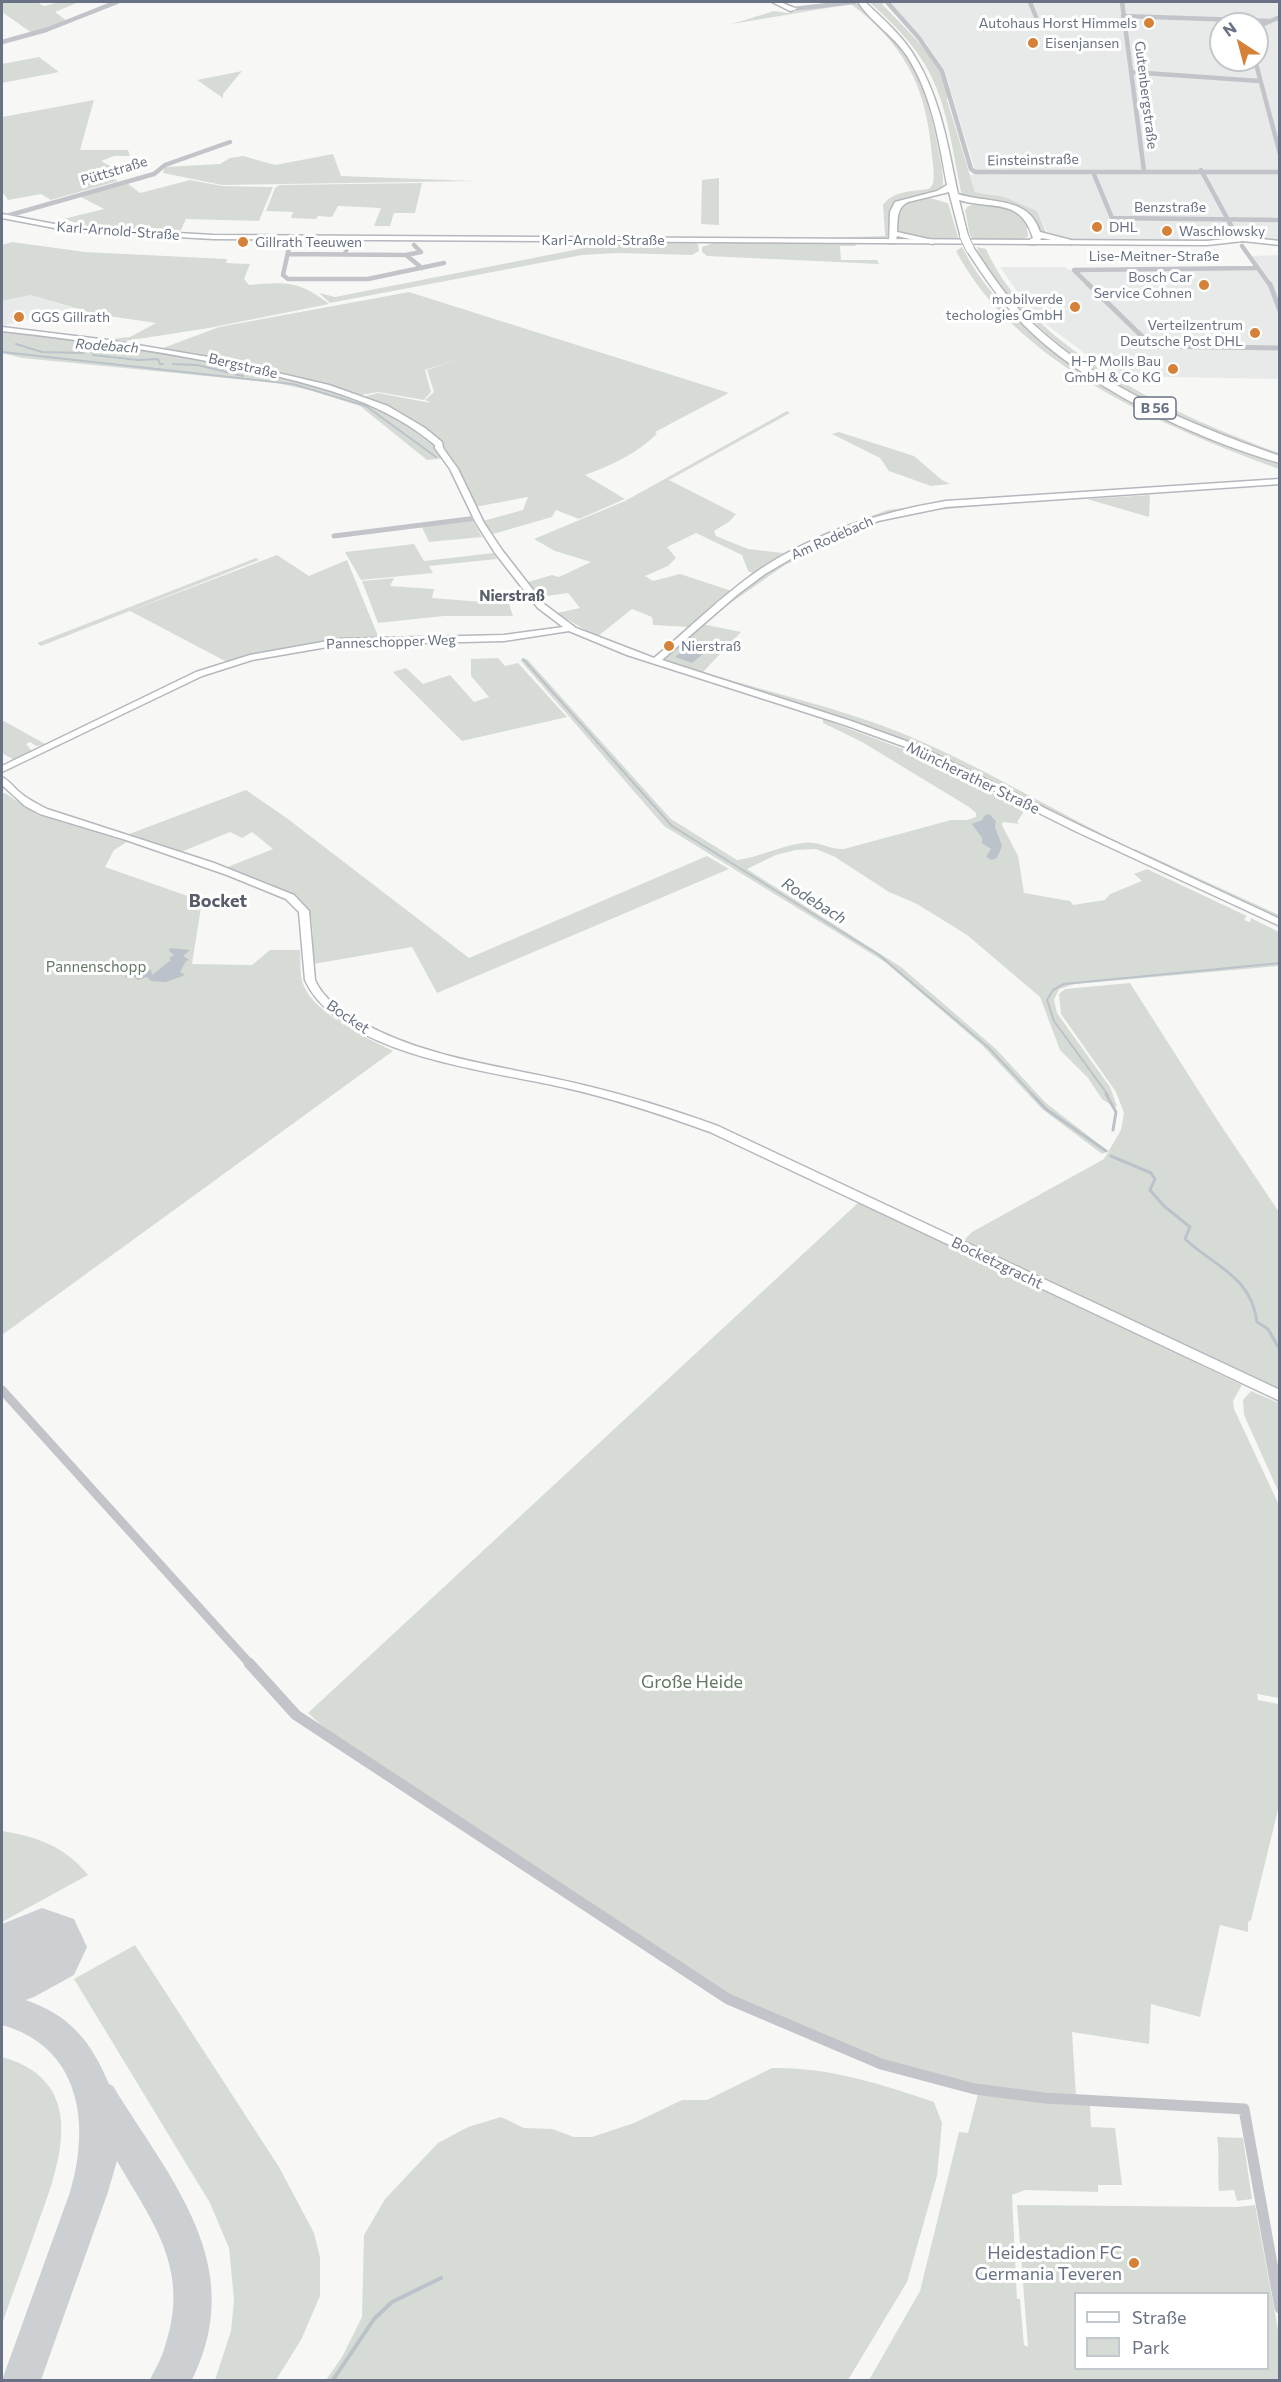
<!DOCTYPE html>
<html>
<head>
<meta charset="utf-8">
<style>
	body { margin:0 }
	#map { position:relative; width:1281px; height:2382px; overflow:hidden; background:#f7f8f5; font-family:Commissioner,sans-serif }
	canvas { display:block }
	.frame { position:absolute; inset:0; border:3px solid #697284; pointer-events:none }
	.legend { position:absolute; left:1074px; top:2292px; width:195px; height:78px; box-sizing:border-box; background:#fff; border:2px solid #c3c7ce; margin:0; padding:8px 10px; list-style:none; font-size:18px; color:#697284 }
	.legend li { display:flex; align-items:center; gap:12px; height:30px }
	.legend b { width:30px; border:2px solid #c3c7ce }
	.north { position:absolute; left:1209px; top:12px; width:60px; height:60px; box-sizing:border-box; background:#fff; border:2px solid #c3c7ce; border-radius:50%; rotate:324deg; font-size:16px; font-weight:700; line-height:24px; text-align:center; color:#697284 }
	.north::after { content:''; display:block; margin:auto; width:21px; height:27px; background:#d58138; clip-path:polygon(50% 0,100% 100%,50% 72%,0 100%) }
</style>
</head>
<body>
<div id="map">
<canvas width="1281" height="2382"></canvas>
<div class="frame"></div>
<ul class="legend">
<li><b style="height:8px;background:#fff"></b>Straße</li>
<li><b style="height:16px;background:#d6dcd5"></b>Park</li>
</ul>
<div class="north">N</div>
</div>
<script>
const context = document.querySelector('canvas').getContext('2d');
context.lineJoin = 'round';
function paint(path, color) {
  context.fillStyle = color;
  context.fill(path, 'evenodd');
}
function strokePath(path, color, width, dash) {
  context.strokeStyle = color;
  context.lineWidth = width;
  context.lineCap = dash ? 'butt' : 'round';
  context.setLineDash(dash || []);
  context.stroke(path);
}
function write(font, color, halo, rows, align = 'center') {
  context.font = font + ' Commissioner,sans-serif';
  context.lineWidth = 6;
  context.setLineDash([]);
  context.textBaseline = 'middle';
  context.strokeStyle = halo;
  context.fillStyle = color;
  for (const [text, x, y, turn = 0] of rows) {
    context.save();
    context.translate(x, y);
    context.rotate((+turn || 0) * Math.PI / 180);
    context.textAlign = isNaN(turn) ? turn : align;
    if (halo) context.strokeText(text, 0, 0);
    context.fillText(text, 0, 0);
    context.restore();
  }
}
const built = new Path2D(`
	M890,2h389v238h-211l-19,-4 -12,-25 -47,-17 -15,-2 -5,-17 6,-1 -31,-103 -18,-27zM1221,24h36v36h-36z
	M1279,255v124l-164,-3 -68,-51 -21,-21 -26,-37h65l4,3 192,-1 -9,-13z
	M32,295l40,13 -70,18v-25z`);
const green = new Path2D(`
	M2,2h35l7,4 15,-4h20l-24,10 12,9 -35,12 -30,-21z
	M855,2c49,32 72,85 82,141 3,15 7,30 6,46 -15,9 -35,5 -50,14l-3,34 -4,1 -94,1 93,-3 -2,-31c9,-14 31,-14 46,-16l4,-5c2,-12 -1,-25 -2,-37 -6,-64 -29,-104 -80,-143l-119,20 42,-13 13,2z
	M869,2l16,1 -3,1c18,20 71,65 65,96l28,92 29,5 33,14 11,26 -9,-6c-13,-40 -46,-25 -77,-35 -8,-37 -14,-87 -31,-120 -14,-29 -39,-54 -62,-74z
	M39,57l20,15 -57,11v-19z
	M242,71l-19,23v4l-26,-18z
	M94,100l-14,50h48l2,6h-16l-13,5 11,6 -14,4 20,10 -67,19 -10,-6 -33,6 -4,-6h-2v-77z
	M333,154l8,22 134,5 -253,4 -59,-12 2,-6 55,-3 10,-6 13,-2 32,9z
	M719,178v47l-18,-1 1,-44z
	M190,180l32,6 51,1 -14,34 -73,-2 -6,13 -89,-5 -28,-8 41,-10 -25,-13 48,-13 13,10z
	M422,183l-7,30h-21l-4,13h-16l7,-18 -43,-2 -6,11 -14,-1 -2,3 -25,-1 2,-6 -27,-1 9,-23 5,-3z
	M930,198l18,5 11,37c-17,-1 -50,3 -61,-10l2,-23 7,-5z
	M981,203c23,4 47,6 47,34l-10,3h-44l-4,-4 -5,-26 3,-4z
	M484,241l209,1 5,2 1,7 -7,4 -74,-2 -36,2 -252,48 -11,-10 16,4 249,-49 1,-5h12z
	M12,242l73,10 142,7 -1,4 24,1 -6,15 5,6c36,-3 50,-5 80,19l-120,24 -84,13 -13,-2 18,-2 26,-14 -61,-9 -64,-19 -29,6v-56z
	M709,242l146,2 1,2h-16l1,14h36l2,4 -172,-8 -5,-4v-5l12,-4h-7z
	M962,247c27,53 72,92 122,125l152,76 43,16v5c-115,-42 -263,-104 -323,-218z
	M977,247l9,2c45,103 194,168 293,204v4c-98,-37 -203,-81 -273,-164 -12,-14 -24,-27 -29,-46z
	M409,292l320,101 -74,39 2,2c-21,20 -45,31 -72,41l40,24 -46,20 -23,-9 -4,7 -59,17 -10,-13 40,-11 5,-13 -53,10 -27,-49 -21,2 -67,-54 -47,-15 -36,-8 -255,-25 -20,-5v-22c120,13 240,31 357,67l19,-5 53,10 -6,-3 9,-8 -7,-22 33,-12 -35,12 6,22 -7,8 -46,-8 -17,3 -198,-47 56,-21z
	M787,411l3,2 -121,67 67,34 -6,7 -16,10 2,5 32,13 35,4 48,-23 57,-20 60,-8 -51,8 -39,14 -103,50 -7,-3 -6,-16 -46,-22 -29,14 9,11 -8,8 -23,10 8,5 27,-7 52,17 -42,36 -37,-2 -1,-8 -20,-8 -35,28 -40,-24 23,-5 -12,-15 -28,4 -12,-15 24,-7 7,2 32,-15 -36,-11 -21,-12 91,-38z
	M839,432l75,24 28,24 8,4 -19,2 -42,-15 -9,-13 -48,-24z
	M1150,495l-1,22 -62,-18z
	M1033,501l-97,9 -56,12 -95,43 -73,51c60,-55 139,-96 220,-108 33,-5 68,-5 101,-7z
	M472,520l10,17 -53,5 -8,-17z
	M414,544l10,17 69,-8 4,6 -68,7 4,7 -72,7 -16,-28z
	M277,555l32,21 38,-16 31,76 -8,4 -58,4 -85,18 -97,-51z
	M256,558l3,2 -218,86 -4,-3z
	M394,578l-4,8 44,3 -2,9 77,6 4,12h-69l-66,7 -16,-42z
	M702,624l39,8 -38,40c65,20 133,35 196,60 77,31 149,76 224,112l-2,1 -206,-102 -250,-82 1,-4z
	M498,658l7,8 13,-3 49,54 -105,24 -69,-69 13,-4 17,16 27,-9 24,27 15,-5 -18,-21v-17z
	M527,659l144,160 66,41c23,-3 43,-14 65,-17 16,-3 27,7 42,6l107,-29h16l9,-3v-4l-7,-6 -107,-65 -39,-19v-4l93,35 107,55v4l-6,9 2,2 -16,-2 -1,3 16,31 6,37 46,8 3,4 32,-5 5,-6 32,-13 -8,-7 13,-5 100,47 -3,4 6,2 1,-4 28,14v34l-204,18 -16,5 -5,11 3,13 53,74 7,19 -3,1 -12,-8 -14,-21 -28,-28 -20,-53 -73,-62 -50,-31 -28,-12 -54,-35 -19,-8 -20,1 -20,5 -29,14 154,98 95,82 50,54 62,48 -6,3 -60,-45 -59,-63 -98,-84 -221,-136 -144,-166z
	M2,720l45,25 -11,1 -6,-4 -4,2 6,7 -18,9 -12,-7z
	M246,790l42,29 181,139 238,-102 22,13 -292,124 -25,-46 -99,17c-1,-14 1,-32 -2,-46 -7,-28 -61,-41 -86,-50l48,-19 -21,-17 -10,6 -12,-6 -49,20 -52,-18z
	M5,793l33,22 89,27 -13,8 -9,17 97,34 -10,63 60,1 18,-15h30c1,11 -1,26 4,36 10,27 64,53 89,65l-391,284v-541z
	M1129,849h6l144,66v6z
	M1130,983l86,135 63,94v180l-310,-147 -4,-6 7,-7 132,-73 17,-29 3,-17 -8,-21 -55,-78 -2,-20 6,-5z
	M859,1202l383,183 -9,16 1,8 45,96v193l-22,-4 1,6 21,4v102l-28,114 -3,2v10l-28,-7 -20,92 -49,-13 -2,40 -77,-12 4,64 -100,-11 -92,-23 -148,-63 -407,-267 -21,-19z
	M1251,1391l28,12v90l-35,-78 -1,-15z
	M2,1831c34,5 64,16 86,44l-86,47z
	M135,1945l144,222 35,66 6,24v39l-19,44 -25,40h-61l16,-49 3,-31 -5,-52 -19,-45 -136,-224z
	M2,2057c90,25 57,110 34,172 -11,32 -23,63 -34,95z
	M772,2068c57,-1 109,16 162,34l8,21 -5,53 -30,106 -59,98h-522l16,-23 20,-40 2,-82 21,-36 53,-56 30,-16 33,-10 23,11 28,1 22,8h18l42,-14 48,-23h25z
	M978,2094l112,12 1,21 24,1 7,57h-24v7l-73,-2 -13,5 5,104h3l4,46 4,2 -11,-142 220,2 18,-2 24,130v45h-410l51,-89 39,-159 9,1zM1076,2294h192v74h-192z
	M1217,2137l26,1 9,61 -15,2 -3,-11 -15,1c-2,-20 1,-35 -2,-54z`);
const water = new Path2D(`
	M696,640l18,5 -22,18 -17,-6z
	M989,814l7,7 -1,6 7,19 -5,12 -5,2 -6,-3 5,-8 -9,-6v-5l-10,-14 10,-4 2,-4z
	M170,948l20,2 -7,6 6,4 -3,1 -6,11 5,3 -19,7 -15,-1 -4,-4 -9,3 -5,-4 -8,2 1,-3 25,-5 1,5 19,-15 -2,-2 5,-3 -5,-4z`);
const streamFar2 = new Path2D(`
	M16,344l26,8 41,1
	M2,352l291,32 73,22 70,51
	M93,355l45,5 20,-1 2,5h3
	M173,364l24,1 46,11
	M523,659l149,167 207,129 110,93 44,47
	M1108,1095l-54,-74 -7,-21 6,-10 11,-6 216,-21`);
const streamFar1 = new Path2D(`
	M1032,1094l14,15 60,42
	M1106,1094l10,18 -3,18
	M1111,1156l40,17 4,6 -5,11 14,16 26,21 -5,12c30,28 66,37 72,83l11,7 12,21`);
const stream = new Path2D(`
	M333,2380l41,-61 18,-17 49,-24`);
const taxiway = new Path2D(`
	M2,1993c57,14 84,36 107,91l4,2c58,95 136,179 79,294h-42c5,-11 12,-22 15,-34 26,-76 -12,-123 -48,-185l-9,31 -67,188h-39l68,-188c21,-69 10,-145 -68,-167z`);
const runway = new Path2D(`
	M42,1908l32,11 13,28 -13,28 -40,22 -32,12v-85z`);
const streetFar3 = new Path2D(`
	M887,2l32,36 23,33 29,98 4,3h305
	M1030,2l6,15
	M1122,2l22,169
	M793,9l61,-7
	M1123,16l146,5
	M1257,27l23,-10
	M2,42l44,-12 71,-28
	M1255,60l25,94
	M1131,72l128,9
	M1201,170l38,70
	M1093,172l19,46 168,2
	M3,217l151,-43 11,-9 65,-23
	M290,243l-7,32 5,4h80l76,-16
	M1242,246l28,39
	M288,254l118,1 16,13
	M345,254l5,-15
	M406,255l15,-3 -7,-7
	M1089,285l-15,-15 182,-2`);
const streetFar2 = new Path2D(`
	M1088,284l64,62 128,2
	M1270,284l10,27
	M334,536l143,-18`);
const streetFar1 = new Path2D(`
	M2,1390l249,275`);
const street = new Path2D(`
	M249,1663l47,52 432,284 153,65 94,25 70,9 199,11 36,199`);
const secondary = new Path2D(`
	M2,214l68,13 143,8 994,6 36,-4 37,4v4l-37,-4 -36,4 -994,-6 -143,-8 -68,-13z
	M2,327l106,13 106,18 115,27 59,21 37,22 17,14 1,6 15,21 26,54 18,27 42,54 32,24 78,30c35,-29 67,-62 105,-88 56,-37 121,-58 187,-69l334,-22v5l-334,23 -68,14 -72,29 -41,24 -28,21 -75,65 189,61 66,24 166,82 197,92v7l-205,-95 -164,-82 -66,-24 -218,-70 -58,-24 -65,10 -165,4 -87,15 -50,16 -200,96v-6l194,-94 54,-17 89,-16 165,-4 59,-8 -25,-19 -43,-55 -19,-30 -26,-54 -15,-21v-3c-50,-42 -109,-57 -171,-72 -86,-20 -174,-32 -262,-42z
	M2,777c6,3 10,8 15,13 9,8 20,14 30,19l167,54 80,32 15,16 6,69c9,20 28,32 46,42 71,39 146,44 222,63 46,11 91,25 135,41l562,264v11l-570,-269c-47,-17 -95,-33 -144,-44 -72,-17 -227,-32 -261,-108l-6,-68 -13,-13 -59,-24 -101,-35 -86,-26 -15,-8 -23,-21z`);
const highway = new Path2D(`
	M772,2h8l17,7 -7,2z
	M858,2h7c18,17 37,33 50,55 26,42 33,90 43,137 30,10 71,1 82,38l31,8v4l-29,-6 -7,6h-6v-4l4,-2c-12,-41 -41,-28 -74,-38l9,36 -7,2 -12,-46 -41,10c-12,6 -10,18 -11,30l36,8v4l-36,-8 -2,7h-6l1,-31 5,-10 42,-11 10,-6c-8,-44 -15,-90 -40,-129 -13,-20 -37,-35 -49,-54z
	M967,247h6c18,27 35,53 59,76 69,65 159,102 248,133v7c-84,-24 -195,-76 -256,-138 -23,-23 -41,-49 -58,-76z`);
const highwayBridge = new Path2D(`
	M964,236l6,13`);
const markers = [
	[1149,23,6,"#d58138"],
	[1033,43,6,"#d58138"],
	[1097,227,6,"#d58138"],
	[1167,231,6,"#d58138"],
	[243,242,6,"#d58138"],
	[1204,285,6,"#d58138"],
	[1075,307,6,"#d58138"],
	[19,317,6,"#d58138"],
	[1255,333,6,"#d58138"],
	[1173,369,6,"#d58138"],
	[669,646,6,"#d58138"],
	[1134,2263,6,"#d58138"]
];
const farPoinames = [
	["Autohaus Horst Himmels",1137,23,"right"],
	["Eisenjansen",1045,43],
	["DHL",1109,227],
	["Waschlowsky",1179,231],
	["Gillrath Teeuwen",255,242],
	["Bosch Car",1192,277,"right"],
	["Service Cohnen",1192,293,"right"],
	["mobilverde",1063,299,"right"],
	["techologies GmbH",1063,315,"right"],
	["GGS Gillrath",31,317],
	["Verteilzentrum",1243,325,"right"],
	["Deutsche Post DHL",1243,341,"right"],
	["H-P Molls Bau",1161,361,"right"],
	["GmbH & Co KG",1161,377,"right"],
	["Nierstraß",681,646]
];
const farStreetnames = [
	["Gutenbergstraße",1146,95,83],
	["Einsteinstraße",1033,160,-1],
	["Püttstraße",114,171,-17],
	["Benzstraße",1170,207],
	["Karl-Arnold-Straße",118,231,4],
	["Karl-Arnold-Straße",603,240],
	["Lise-Meitner-Straße",1154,256],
	["Bergstraße",243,366,13],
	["Am Rodebach",832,538,-24],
	["Panneschopper Weg",391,642,-2]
];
const farWaternames = [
	["Rodebach",107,346,4]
];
const shields = [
	[1155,408,42]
];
const shieldNames = [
	["B 56",1155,408]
];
const farQuarternames = [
	["Nierstraß",512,596]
];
const streetNames = [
	["Müncherather Straße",973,778,26],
	["Bocket",348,1017,34],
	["Bocketzgracht",997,1263,26]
];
const parkNames = [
	["Pannenschopp",96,967]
];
const waterNames = [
	["Rodebach",814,901,32]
];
const quarterNames = [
	["Bocket",218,901]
];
const nearParknames = [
	["Große Heide",692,1682]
];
const nearPoinames = [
	["Heidestadion FC",1122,2253],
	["Germania Teveren",1122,2274]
];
paint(built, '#e8e9e9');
paint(green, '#d6dcd5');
paint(water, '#bbc2c9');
strokePath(streamFar2, '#bbc2c9', 2);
strokePath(streamFar1, '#bbc2c9', 3);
strokePath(stream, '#bbc2c9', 4);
paint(taxiway, '#cdd0d2');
paint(runway, '#cdd0d2');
strokePath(secondary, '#b4b7bd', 3);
strokePath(highway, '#b5b7bb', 3);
strokePath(streetFar3, '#c2c4c9', 4.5);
strokePath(streetFar2, '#c2c4c9', 5);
strokePath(streetFar1, '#c2c4c9', 9);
strokePath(street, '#c2c4c9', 11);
paint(secondary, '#fff');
paint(highway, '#fff');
strokePath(highwayBridge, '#b5b7bb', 10, []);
strokePath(highwayBridge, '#fff', 8);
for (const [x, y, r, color] of markers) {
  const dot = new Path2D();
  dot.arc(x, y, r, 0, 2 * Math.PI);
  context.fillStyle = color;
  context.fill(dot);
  strokePath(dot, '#fff', 2);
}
write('14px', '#697284', '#fff', farPoinames, 'left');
write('14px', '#697284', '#fff', farStreetnames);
write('italic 14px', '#65737f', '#fff', farWaternames);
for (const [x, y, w] of shields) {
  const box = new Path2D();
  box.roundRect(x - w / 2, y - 11, w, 22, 4.5);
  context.fillStyle = '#fff';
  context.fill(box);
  strokePath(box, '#697284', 1.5);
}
write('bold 14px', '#697284', null, shieldNames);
write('bold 15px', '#575d6a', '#fff', farQuarternames);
write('15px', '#697284', '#fff', streetNames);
write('15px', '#647764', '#fff', parkNames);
write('italic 16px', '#65737f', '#fff', waterNames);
write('bold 18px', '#575d6a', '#fff', quarterNames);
write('18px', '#647764', '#fff', nearParknames);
write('18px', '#697284', '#fff', nearPoinames, 'right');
</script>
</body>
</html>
